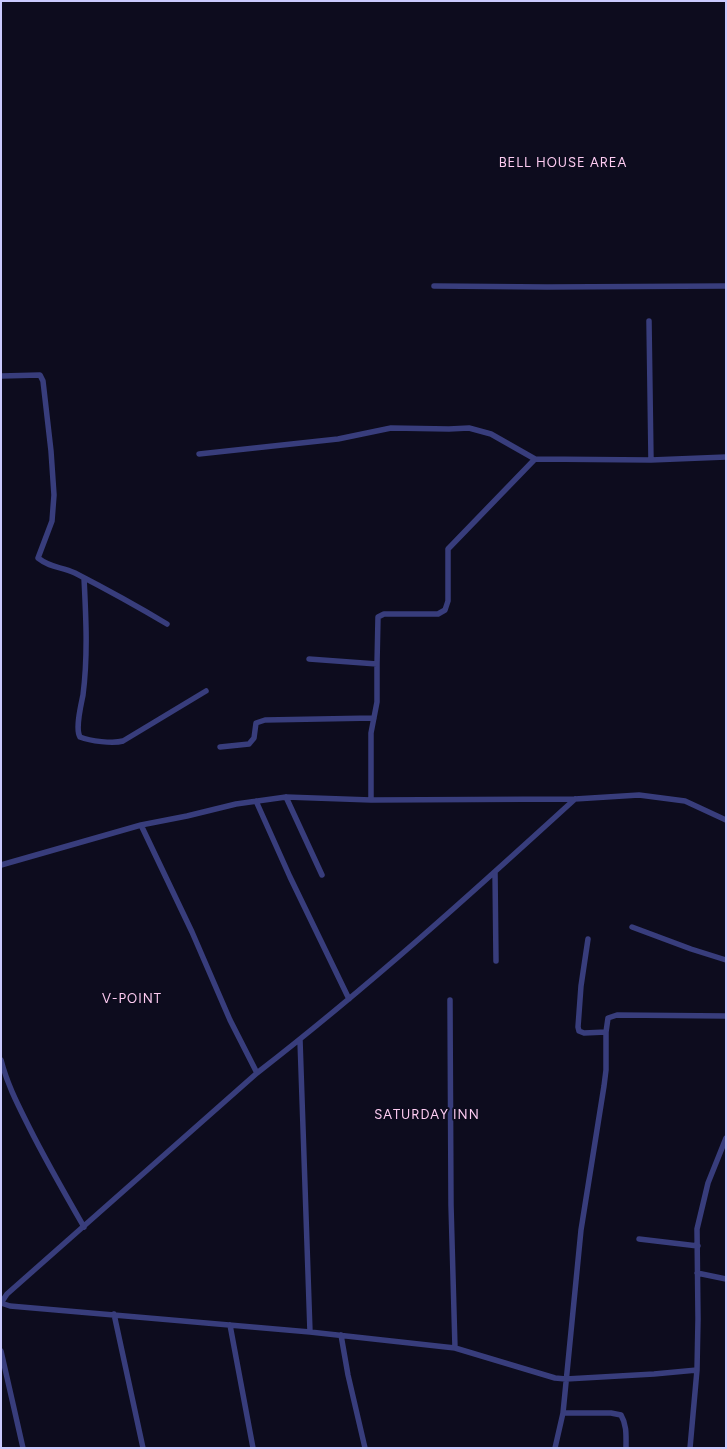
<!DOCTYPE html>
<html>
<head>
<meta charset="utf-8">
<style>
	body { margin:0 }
	#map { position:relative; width:727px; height:1449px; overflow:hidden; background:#0d0c1e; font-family:Figtree,sans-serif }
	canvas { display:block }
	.frame { position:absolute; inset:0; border:2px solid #cacafe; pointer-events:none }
</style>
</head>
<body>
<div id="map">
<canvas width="727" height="1449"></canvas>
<div class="frame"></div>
</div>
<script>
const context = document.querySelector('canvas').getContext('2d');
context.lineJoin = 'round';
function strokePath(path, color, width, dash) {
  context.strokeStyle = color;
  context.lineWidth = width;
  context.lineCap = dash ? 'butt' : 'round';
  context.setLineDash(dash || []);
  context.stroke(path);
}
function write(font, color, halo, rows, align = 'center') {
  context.font = font + ' Figtree,sans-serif';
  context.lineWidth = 4;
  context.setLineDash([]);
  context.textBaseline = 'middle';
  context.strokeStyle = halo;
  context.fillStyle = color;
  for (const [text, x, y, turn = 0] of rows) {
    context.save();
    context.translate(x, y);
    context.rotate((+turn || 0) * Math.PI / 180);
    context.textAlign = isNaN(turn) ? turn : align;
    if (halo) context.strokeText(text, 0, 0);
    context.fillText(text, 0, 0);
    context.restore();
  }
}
const minor = new Path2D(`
	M434,286l113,1 179,-1
	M649,321l2,139
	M1,376l39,-1 3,6 8,70 3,44 -2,26 -14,37c14,11 23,8 37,15 31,16 62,33 92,51
	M199,454l139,-15 53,-11 58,1 20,-1 22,6 44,25 116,1 75,-3
	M84,578c2,39 4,78 -1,117 -2,10 -8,34 -3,42 10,4 33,7 43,4l83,-50
	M309,659l68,5v38l-6,31v67
	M377,664l1,-47 6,-3h54l7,-4 3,-9v-52l87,-90
	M220,747l29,-3 5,-6 2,-15 9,-3 109,-2
	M286,797l36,78
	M256,801l34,76 59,122
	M141,825l51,107 38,88 27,53
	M1,865l140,-40 46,-9 49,-12 50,-7 85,3 204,-1 64,-4 46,6 41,19
	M495,872l1,89
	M632,927l59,22 35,11
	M588,939l-7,47 -3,41 1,4 5,2 22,-1 2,-14 9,-3 109,1
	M450,1000l1,205 4,143
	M300,1040l10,292
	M1,1060c6,24 17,45 28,67 17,34 36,67 55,100
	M639,1239l59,7
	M697,1273l29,6
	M1,1303l9,3 300,26 145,16 100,30 11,1 88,-5 43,-4 -7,78
	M1,1303l6,-9 250,-221c111,-86 215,-180 318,-274
	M114,1314l29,134
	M230,1325l23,123
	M341,1335l7,40 17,73
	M1,1351l22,97
	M697,1370l1,-51 -1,-90 11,-46 18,-45
	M563,1413h48l10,2c6,10 5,21 5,33
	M555,1448l8,-35 18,-183 23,-144 2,-16v-38`);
const quarterNames = [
	["BELL HOUSE AREA",563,163],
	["V-POINT",132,999],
	["SATURDAY INN",427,1115]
];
strokePath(minor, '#383d7c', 5.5);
context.letterSpacing = '1px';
write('13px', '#feccf2', '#0d0c1e', quarterNames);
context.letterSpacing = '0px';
</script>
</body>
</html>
